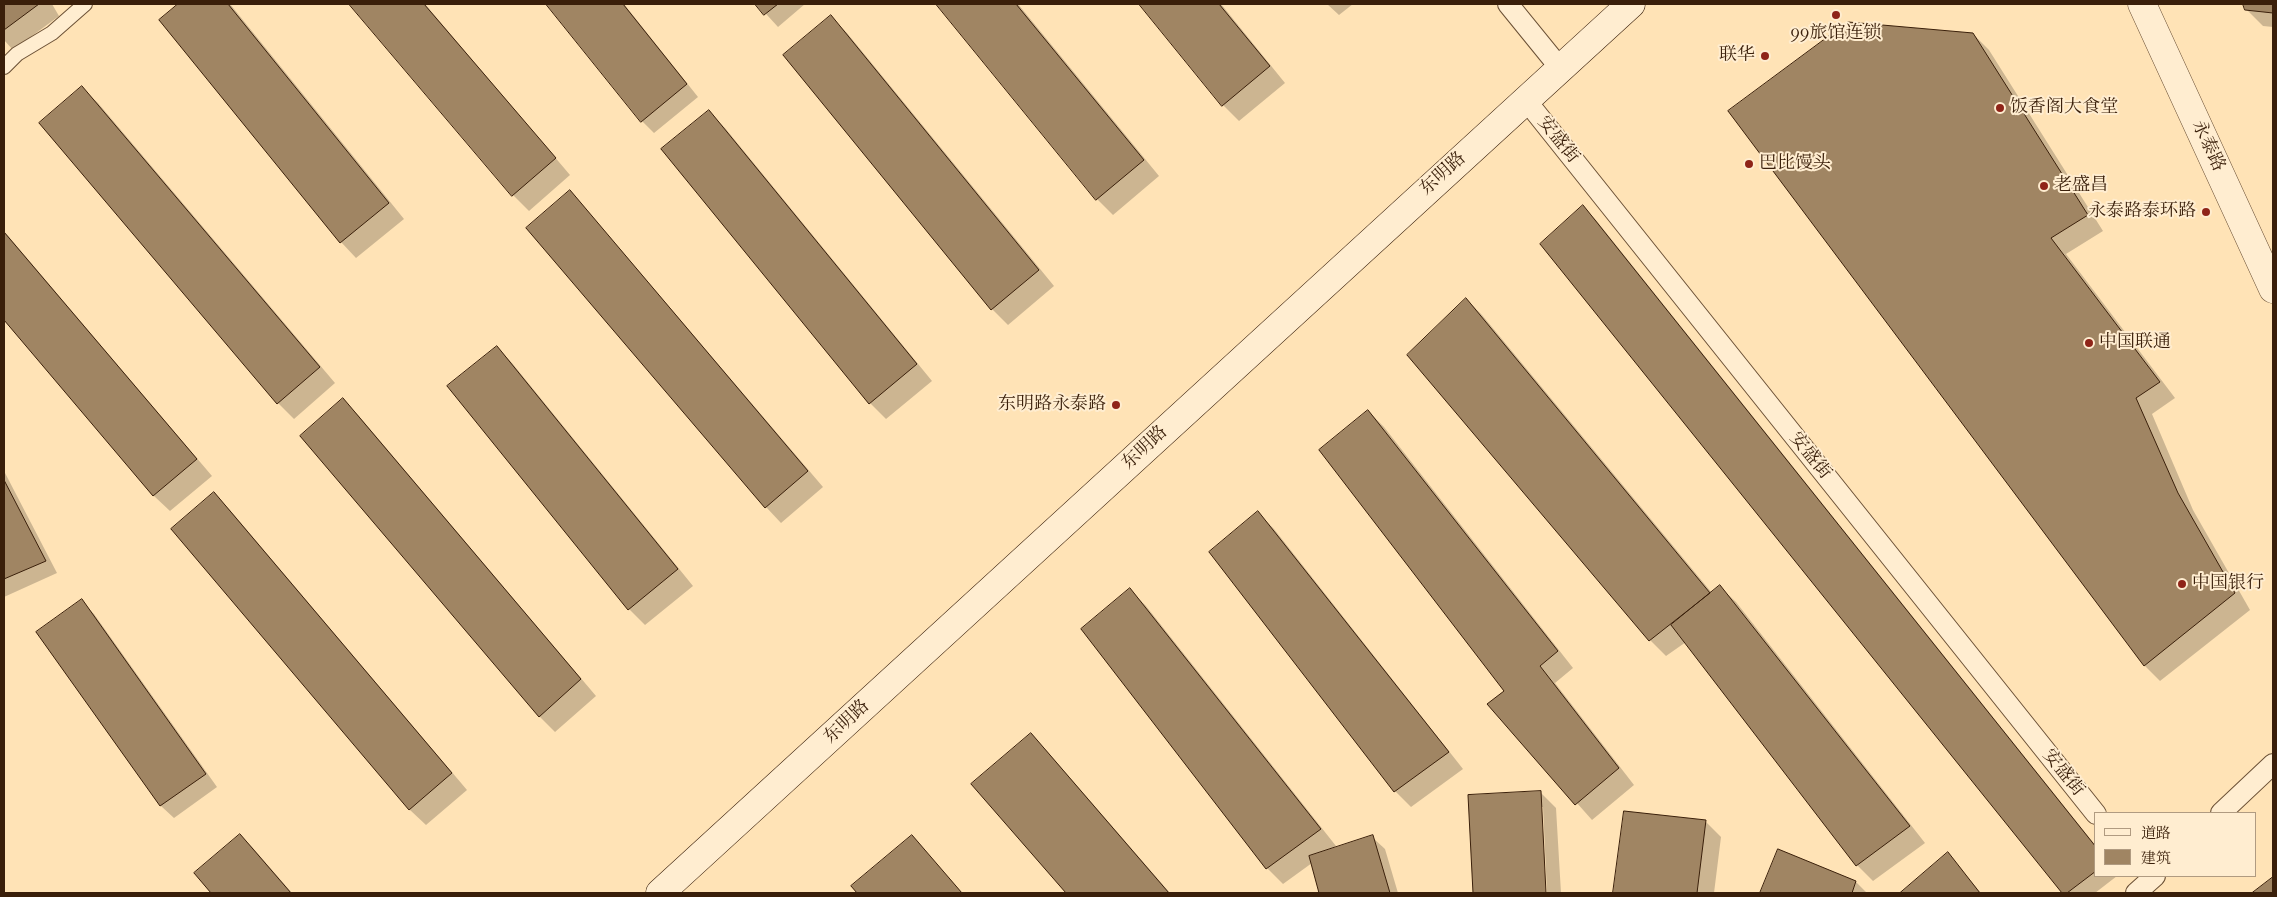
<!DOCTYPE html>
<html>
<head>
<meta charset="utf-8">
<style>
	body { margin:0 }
	#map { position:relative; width:2277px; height:897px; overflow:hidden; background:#ffe3b6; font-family:"IM FELL French Canon","Noto Serif SC",serif }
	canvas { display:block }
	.frame { position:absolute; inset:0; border:5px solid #3a1f0a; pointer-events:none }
	.legend { position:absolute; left:2094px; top:812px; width:162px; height:65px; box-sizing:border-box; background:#ffedd0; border:1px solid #b09b81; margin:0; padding:6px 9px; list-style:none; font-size:15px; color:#3a1f0a }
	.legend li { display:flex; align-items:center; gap:10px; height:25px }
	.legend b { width:25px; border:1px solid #b09b81 }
</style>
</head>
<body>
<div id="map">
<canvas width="2277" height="897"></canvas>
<div class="frame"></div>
<ul class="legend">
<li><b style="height:6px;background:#ffedd0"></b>道路</li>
<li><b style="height:14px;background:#a08563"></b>建筑</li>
</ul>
</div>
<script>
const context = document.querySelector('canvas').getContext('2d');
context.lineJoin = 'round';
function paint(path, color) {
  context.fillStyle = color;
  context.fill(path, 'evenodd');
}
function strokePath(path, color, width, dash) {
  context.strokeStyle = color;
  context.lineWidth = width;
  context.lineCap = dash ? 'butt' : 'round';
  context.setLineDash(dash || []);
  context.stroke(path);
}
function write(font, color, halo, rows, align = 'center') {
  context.font = font + ' "IM FELL French Canon","Noto Serif SC",serif';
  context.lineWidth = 4;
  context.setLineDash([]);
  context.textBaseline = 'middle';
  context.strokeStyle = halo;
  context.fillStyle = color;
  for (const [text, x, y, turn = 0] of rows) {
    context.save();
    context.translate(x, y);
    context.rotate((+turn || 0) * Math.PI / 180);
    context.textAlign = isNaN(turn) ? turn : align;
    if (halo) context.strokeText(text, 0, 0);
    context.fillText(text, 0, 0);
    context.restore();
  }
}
const shadow = new Path2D(`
	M4,4h48l7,12 -46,34 -9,-10z
	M180,4h50l174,215 -48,39 -15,-16 -181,-222z
	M351,4h74l145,171 -41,36 -16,-16z
	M548,4h76l74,93 -44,36 -12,-12z
	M757,4h48l-27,23z
	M938,4h80l141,172 -46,39 -16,-16z
	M1140,4h81l64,79 -46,38 -16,-16z
	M1327,4h26l-14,11z
	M2244,4h29v23l-10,-1 -16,-16z
	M831,17l16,16 207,253 -46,39 -16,-16z
	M1973,34l16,16 114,181 -37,23 109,144 -23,16 41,96 57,100 -90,71 -16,-16z
	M82,88l16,15 237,280 -41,36 -16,-16 -238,-280z
	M709,112l16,16 207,253 -46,38 -16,-16z
	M570,192l15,16 238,279 -42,36 -15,-16z
	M1583,207l13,13 500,626v30h21l-22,17h-31l-522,-649z
	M4,231l208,245 -42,35 -16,-15 -150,-178z
	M1466,299l16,16 230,278 8,-6 16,15 189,241 -52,38 -16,-16 -171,-223 -20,14 -16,-16z
	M497,347l15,16 181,223 -48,39 -16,-16z
	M343,400l16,16 237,280 -41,36 -16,-16z
	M1368,411l16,16 189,241 -18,15 79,102 -42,35 -103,-116 17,-13z
	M4,471l53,102 -53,24z
	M214,494l16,16 237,280 -41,35 -16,-15 -237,-280z
	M1258,513l16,16 189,240 -52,38 -16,-16z
	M1130,590l16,16 190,240 -6,4 42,-13 13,12 13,44h-78l-8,-30 -29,21 -16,-16z
	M81,601l13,13 123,173 -43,31 -13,-12 -123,-173z
	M1031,735l16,16 123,142h-102l-95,-108z
	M1540,792l16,16 5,85h-14l-4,-86h-2l4,86h-71l-4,-96z
	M1625,812l80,9 16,16 -7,56h-100z
	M240,835l13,13 39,45h-79l-17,-19z
	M912,837l50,56h-103l-6,-6z
	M1779,850l77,32 11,11h-106z
	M1948,854l33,39h-79z`);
const building = new Path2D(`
	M4,4h35l-35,26z
	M178,4h50l161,199 -49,40 -181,-223z
	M349,4h75l132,154 -44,38z
	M546,4h77l64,80 -46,38z
	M755,4h23l-14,11z
	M936,4h80l128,156 -48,40z
	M1139,4h80l51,62 -48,40z
	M2243,4h30v9l-28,-3z
	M831,15l208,255 -48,40 -208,-255z
	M1848,22l125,11 115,182 -37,23 109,144 -24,16 42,95 57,100 -91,73 -416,-555z
	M82,86l238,281 -43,37 -238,-281z
	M709,110l208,254 -48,40 -208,-255z
	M570,190l238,281 -43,37 -239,-280z
	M1583,205l513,642v24l-29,22h-5l-522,-649z
	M4,232l193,227 -44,37 -149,-176z
	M1466,298l244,295 -61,48 -242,-286z
	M497,346l181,223 -50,41 -181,-224z
	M343,398l238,281 -42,38 -239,-281z
	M1368,410l190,241 -18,15 79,102 -44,37 -88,-101 17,-13 -185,-241z
	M4,480l42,81 -42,18z
	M214,492l238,281 -43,37 -238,-281z
	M1258,511l191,241 -55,40 -185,-240z
	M1720,585l190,241 -54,40 -185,-241z
	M1130,588l191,241 -55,40 -185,-240z
	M82,599l124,175 -46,32 -124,-174z
	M1031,733l138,160h-103l-95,-109z
	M1541,791l5,102h-73l-5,-98z
	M1624,811l82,9 -9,73h-84z
	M240,834l51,59h-80l-17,-20z
	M912,835l50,58h-105l-6,-7z
	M1373,835l17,58h-71l-10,-37z
	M1778,849l78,32 -4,12h-92z
	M1948,852l32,41h-80z
	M2273,877v16h-21z`);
const service = new Path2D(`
	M4,67l13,-13 35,-21 33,-29`);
const pedestrian = new Path2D(`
	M1508,4l52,64
	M1525,99l571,715
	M2221,813l52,-49
	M2136,893l19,-17`);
const tertiary = new Path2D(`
	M2142,4l131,285`);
const secondary = new Path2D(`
	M660,893l971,-889`);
const markers = [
	[1836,15,5,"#8f2418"],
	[1765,56,5,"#8f2418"],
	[2000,108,5,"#8f2418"],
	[1749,164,5,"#8f2418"],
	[2044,186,5,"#8f2418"],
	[2206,212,5,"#8f2418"],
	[2089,343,5,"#8f2418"],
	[1116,405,5,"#8f2418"],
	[2182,584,5,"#8f2418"]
];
const poiNames = [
	["99旅馆连锁",1836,34,"center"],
	["联华",1755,56,"right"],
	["饭香阁大食堂",2010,108],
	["巴比馒头",1759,164],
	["老盛昌",2054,186],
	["永泰路泰环路",2196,212,"right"],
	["中国联通",2099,343],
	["东明路永泰路",1106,405,"right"],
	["中国银行",2192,584]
];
const streetNames = [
	["安盛街",1558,140,51],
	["永泰路",2208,146,65],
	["东明路",1443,174,-42],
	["东明路",1145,448,-43],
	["安盛街",1810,456,51],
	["东明路",847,722,-43],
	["安盛街",2063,773,51]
];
paint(shadow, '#0003');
paint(building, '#a08563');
strokePath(building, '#3a1f0a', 1);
strokePath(service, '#6b5035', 16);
strokePath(pedestrian, '#6b5035', 22);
strokePath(tertiary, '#6b5035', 29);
strokePath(secondary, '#3a1f0a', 29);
strokePath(service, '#ffedd0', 14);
strokePath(pedestrian, '#ffedd0', 20);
strokePath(tertiary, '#ffedd0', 28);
strokePath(secondary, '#ffedd0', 28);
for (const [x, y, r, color] of markers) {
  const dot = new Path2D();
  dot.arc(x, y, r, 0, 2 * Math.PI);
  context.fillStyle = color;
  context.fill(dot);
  strokePath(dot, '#ffedd0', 2);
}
write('18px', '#3a1f0a', '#ffedd0', poiNames, 'left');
write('18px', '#3a1f0a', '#ffedd0', streetNames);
</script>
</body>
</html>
